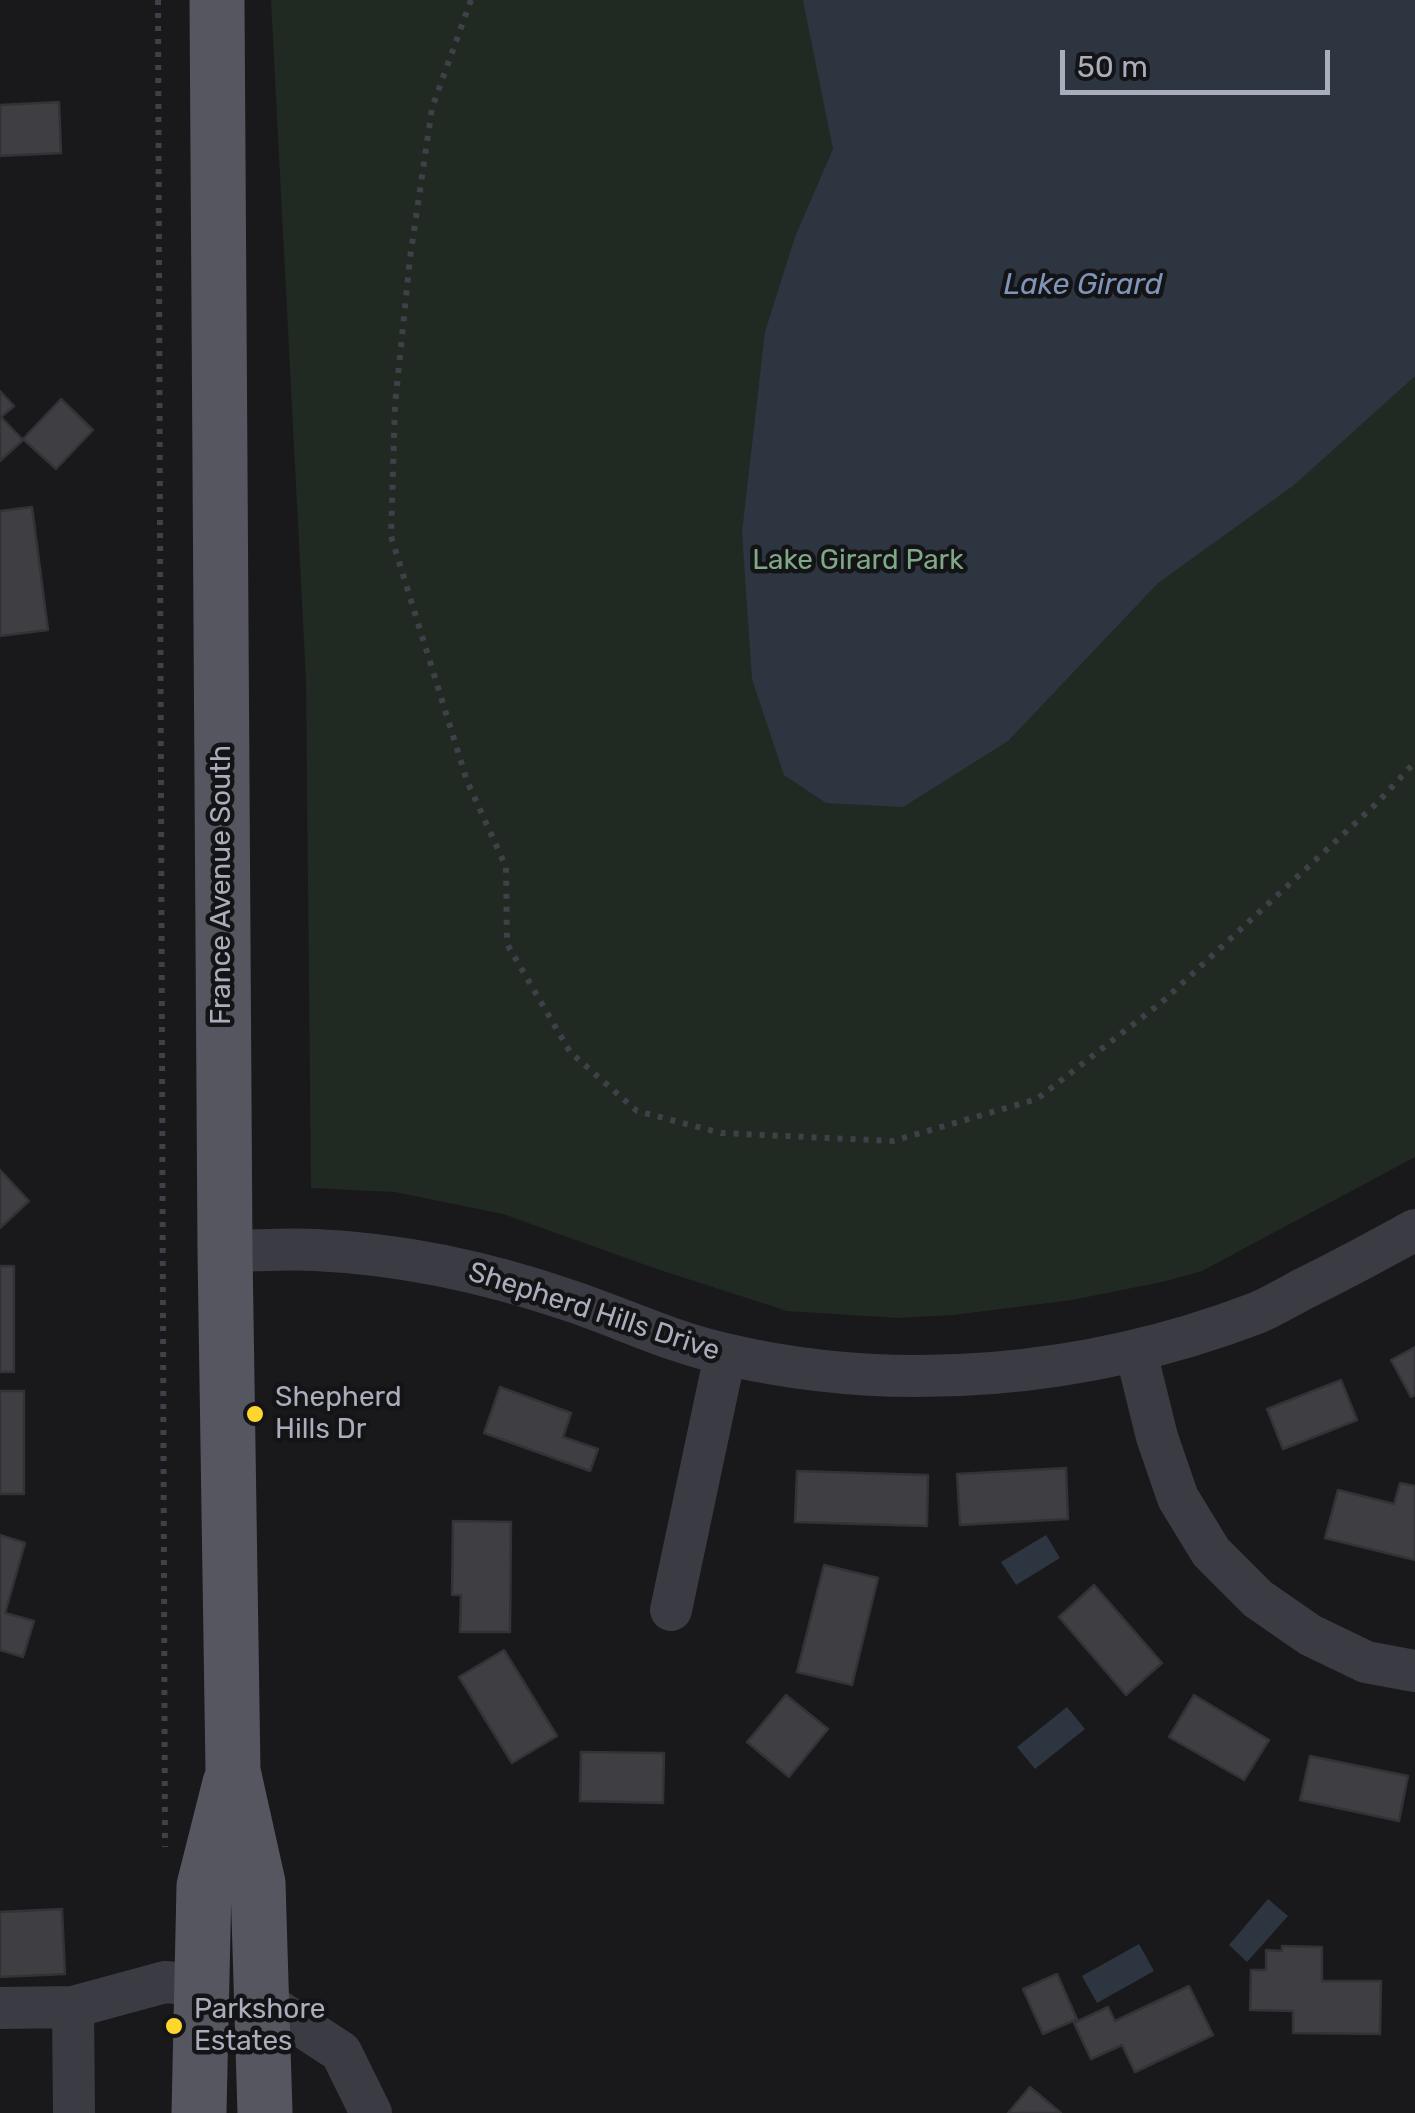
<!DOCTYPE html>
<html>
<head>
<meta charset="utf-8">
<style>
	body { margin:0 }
	#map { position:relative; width:1415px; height:2113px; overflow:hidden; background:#19191b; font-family:Rubik,sans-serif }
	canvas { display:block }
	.scale { position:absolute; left:1060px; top:50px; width:270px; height:45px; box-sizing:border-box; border:5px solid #aaadbc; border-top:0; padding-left:12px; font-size:30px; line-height:35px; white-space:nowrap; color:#aaadbc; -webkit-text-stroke:8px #141416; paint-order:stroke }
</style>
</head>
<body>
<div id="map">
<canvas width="1415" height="2113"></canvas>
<div class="scale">50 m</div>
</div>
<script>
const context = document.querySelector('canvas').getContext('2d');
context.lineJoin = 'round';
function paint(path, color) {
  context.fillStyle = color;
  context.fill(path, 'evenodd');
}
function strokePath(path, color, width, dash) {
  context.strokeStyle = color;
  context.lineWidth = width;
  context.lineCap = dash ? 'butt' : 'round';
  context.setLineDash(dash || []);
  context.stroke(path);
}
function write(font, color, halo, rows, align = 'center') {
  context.font = font + ' Rubik,sans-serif';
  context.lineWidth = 9;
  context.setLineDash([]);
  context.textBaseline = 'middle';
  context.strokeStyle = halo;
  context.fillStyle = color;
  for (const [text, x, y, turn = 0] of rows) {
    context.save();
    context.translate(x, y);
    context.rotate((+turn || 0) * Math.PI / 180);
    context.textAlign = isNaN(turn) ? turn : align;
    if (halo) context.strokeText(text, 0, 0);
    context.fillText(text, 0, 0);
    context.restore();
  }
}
const green = new Path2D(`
	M271,0h1144v1157l-213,114 -40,11 -90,18 -119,15 -55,3 -111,-7 -133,-43 -151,-54 -108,-22 -84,-4 -5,-509z`);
const water = new Path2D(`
	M803,0h612v376l-121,109 -136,98 -150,158 -105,66 -77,-4 -42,-28 -32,-96 -10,-147 23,-200 30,-95 38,-88z
	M1046,1535l14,23 -44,27 -15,-23z
	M1067,1707l18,22 -50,40 -18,-22z
	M1268,1899l20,17 -41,46 -18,-17z
	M1139,1944l15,27 -57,32 -15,-27z`);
const building = new Path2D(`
	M59,102l2,51 -61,3v-51z
	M0,391l14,15 -13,11 22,23 -23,21z
	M61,399l32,31 -37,39 -33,-30z
	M32,507l16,123 -48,6v-125z
	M0,1170l29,31 -29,27z
	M0,1266h14v106h-14z
	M1415,1347v48l-4,2 -20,-37z
	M1341,1380l16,40 -74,29 -16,-40z
	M500,1387l71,26 -8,24 35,12 -8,22 -106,-38z
	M0,1391h24v103h-24z
	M1066,1468l2,51 -108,6 -3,-51z
	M797,1471l131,4 -1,51 -132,-4z
	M1400,1483l15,3v74l-90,-22 13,-48 56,14z
	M453,1521l58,1 -1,110h-50l1,-37h-9z
	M0,1535l25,8 -20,70 29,8 -11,36 -23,-7z
	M824,1565l54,13 -26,107 -55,-13z
	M1094,1585l68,78 -36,32 -67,-78z
	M504,1650l53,86 -45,27 -53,-86z
	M786,1695l42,34 -39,48 -42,-35z
	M1194,1695l75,45 -25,40 -75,-43z
	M581,1752l83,1 -1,50 -83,-2z
	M1310,1756l98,20 -9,45 -99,-21z
	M62,1909l3,65 -65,3v-65z
	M1282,1946l40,1v34h59l-1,53 -87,-1v-22l-43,-1 1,-40h15v-20l16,1z
	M1057,1974l20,45 -34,15 -20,-45z
	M1189,1986l24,49 -78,37 -13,-27 -31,14 -17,-36 34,-16 7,14z
	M1030,2087l31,26h-53z`);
const path = new Path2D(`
	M158,0l7,1847
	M471,0l-39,108 -22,150 -15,147 -4,131 76,245 39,86 1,77 63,108 67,59 84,22 172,8 144,-42 125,-97 215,-199 38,-41`);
const minor = new Path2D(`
	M225,1251c30,0 61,-3 91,-1 86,4 170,22 252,50 52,17 102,42 157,54 174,41 363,23 529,-40 16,-6 32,-16 47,-24 39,-19 76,-39 114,-60
	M1136,1352l21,85 21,61 33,54 47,47 52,36 56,27 49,9
	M671,1610l54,-255
	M263,2001l78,51 30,61
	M0,2008l73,-1
	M74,2113l-1,-106 92,-25 36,3`);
const major = new Path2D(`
	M217,0l8,1251 8,520 25,112 7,230
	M199,2113l5,-227 26,-103`);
const markers = [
	[255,1414,10,"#ffd62d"],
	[174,2026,10,"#ffd62d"]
];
const parkNames = [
	["Lake Girard Park",858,561]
];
const streetNames = [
	["France Avenue South",222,885,-90],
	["Shepherd Hills Drive",594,1312,18]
];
const poiNames = [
	["Shepherd",275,1398],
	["Hills Dr",275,1430],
	["Parkshore",194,2010],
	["Estates",194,2042]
];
const waterNames = [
	["Lake Girard",1083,285]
];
paint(green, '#202a23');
paint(water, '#2d3541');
paint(building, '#3e3e43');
strokePath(building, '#333237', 2.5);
strokePath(path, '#3f4048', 6, [5, 8]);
strokePath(minor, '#3b3b43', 42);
strokePath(major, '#555660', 55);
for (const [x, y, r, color] of markers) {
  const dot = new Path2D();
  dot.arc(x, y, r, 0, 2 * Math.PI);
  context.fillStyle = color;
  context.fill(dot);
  strokePath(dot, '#141416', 4);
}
write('28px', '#7fa888', '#141416', parkNames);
write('28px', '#aaadbc', '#141416', streetNames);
write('28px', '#aaadbc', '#141416', poiNames, 'left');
write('italic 30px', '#7e95b9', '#141416', waterNames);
</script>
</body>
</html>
